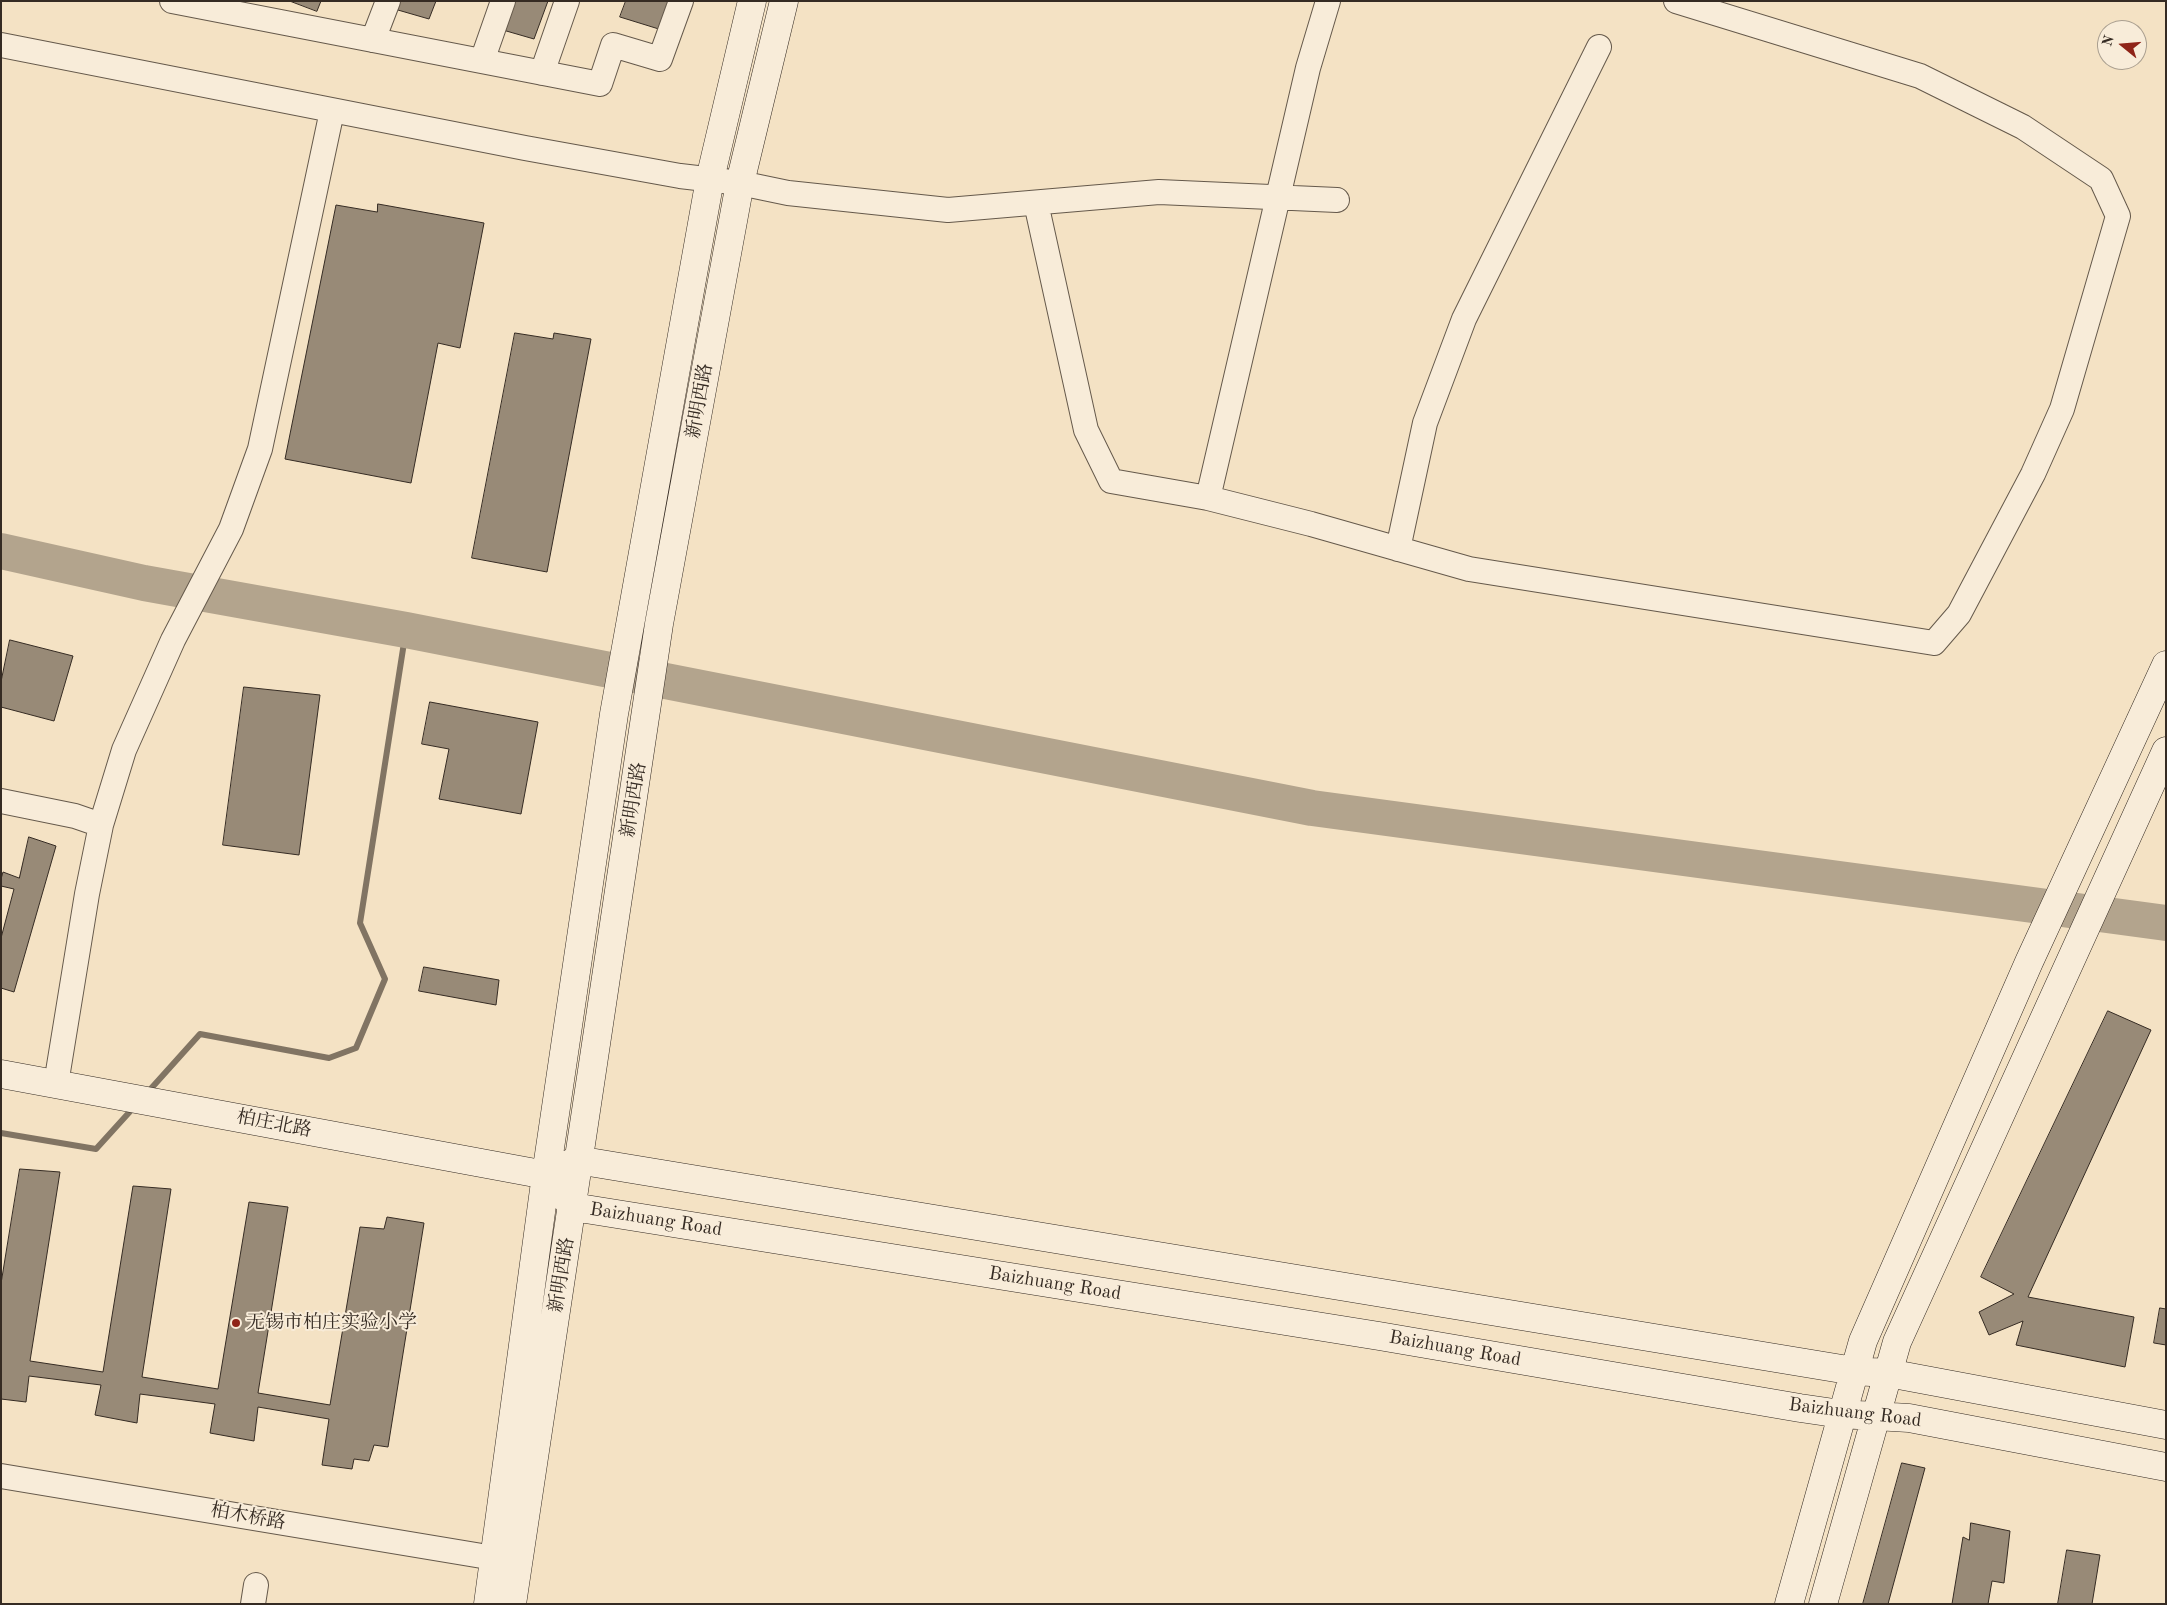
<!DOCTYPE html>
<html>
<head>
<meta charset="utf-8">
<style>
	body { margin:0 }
	#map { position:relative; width:2167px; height:1605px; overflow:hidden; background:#f4e2c4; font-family:"Old Standard TT",serif }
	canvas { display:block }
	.frame { position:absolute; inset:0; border:2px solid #352b23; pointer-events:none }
	.north { position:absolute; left:2097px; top:20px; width:50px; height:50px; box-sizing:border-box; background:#f8ecd9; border:1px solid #aa9f90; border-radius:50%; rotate:287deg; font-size:14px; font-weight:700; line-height:20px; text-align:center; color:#352b23 }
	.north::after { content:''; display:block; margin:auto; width:18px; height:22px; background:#8f2418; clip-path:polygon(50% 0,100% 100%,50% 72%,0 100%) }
</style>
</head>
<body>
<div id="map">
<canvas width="2167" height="1605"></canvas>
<div class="frame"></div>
<div class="north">N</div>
</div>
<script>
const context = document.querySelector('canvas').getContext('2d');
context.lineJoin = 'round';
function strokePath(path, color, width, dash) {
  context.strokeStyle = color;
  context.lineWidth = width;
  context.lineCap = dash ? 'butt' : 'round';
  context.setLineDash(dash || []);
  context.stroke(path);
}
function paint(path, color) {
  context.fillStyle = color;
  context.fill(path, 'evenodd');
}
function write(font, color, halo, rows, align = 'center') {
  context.font = font + ' "Old Standard TT","Noto Serif SC",serif';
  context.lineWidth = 4;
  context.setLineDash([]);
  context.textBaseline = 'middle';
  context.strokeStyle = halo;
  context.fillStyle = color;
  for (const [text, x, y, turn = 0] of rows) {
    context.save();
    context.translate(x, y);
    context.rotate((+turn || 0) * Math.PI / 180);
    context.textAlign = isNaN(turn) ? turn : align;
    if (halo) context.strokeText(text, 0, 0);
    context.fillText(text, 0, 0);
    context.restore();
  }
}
const stream = new Path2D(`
	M147,1093l53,-59 129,24 27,-10 29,-69 -25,-56 46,-293
	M1,1133l95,16 39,-43`);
const river = new Path2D(`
	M1,551l143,32 262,47 906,178 854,115`);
const building = new Path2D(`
	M290,1h31l-4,10z
	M393,1h43l-7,18 -38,-11z
	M506,1h42l-14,38 -38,-11z
	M626,1h45l-9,29 -42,-13z
	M378,204l106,19 -24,125 -22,-5 -27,140 -126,-24 51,-254 41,7z
	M515,333l38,6 1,-6 37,6 -44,233 -75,-14z
	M10,640l63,16 -19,65 -53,-14v-25z
	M244,687l76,8 -21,160 -76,-10z
	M430,702l108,20 -17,92 -82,-15 10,-50 -27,-5z
	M29,837l27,9 -42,146 -13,-4v-50l13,-49 -13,-3v-7l2,-7 16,6z
	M424,967l75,13 -3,25 -77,-14z
	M2108,1011l43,19 -123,267 106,20 -9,50 -109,-22 7,-24 -34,14 -10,-23 35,-18 -33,-17z
	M20,1169l40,3 -30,189 73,11 30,-186 38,3 -29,188 76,12 31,-187 39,5 -30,186 72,12 30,-178 24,2 3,-12 37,6 -36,224 -14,-2 -5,16 -15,-2 -2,10 -30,-4 7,-46 -71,-12 -4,34 -44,-8 5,-29 -75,-10 -3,29 -42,-8 6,-30 -72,-9 -3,26 -25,-3v-115z
	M2160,1308l6,1v36l-12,-2z
	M1902,1463l23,5 -37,136h-25z
	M1971,1523l39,8 -6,52 -12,-2 -4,23h-36l11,-67 6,3z
	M2067,1550l33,5 -8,49h-34z`);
const street = new Path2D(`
	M172,1l428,83 13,-39 47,14 21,-58
	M1328,1l-20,67 -100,430 103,26 158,45 465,74 25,-29 74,-140 29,-65 56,-193 -17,-37 -78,-52 -103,-51 -244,-75
	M373,40l15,-39
	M1,45l524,103 155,28 60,7 48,10 160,17 211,-18 178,8
	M482,61l21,-60
	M542,73l25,-72
	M1036,203l50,227 25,51 97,17
	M1398,549l27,-126 39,-104 135,-272
	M1,801l74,15 26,9
	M56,1084l31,-190 14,-69 23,-75 49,-110 58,-111 29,-80 72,-338
	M1,1476l493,82
	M253,1604l3,-19`);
const secondary = new Path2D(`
	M1,1074l545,101
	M546,1175l27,32 806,129 421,72 41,6 68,4 257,49
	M546,1175l31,-15 1277,211 34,2 278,52
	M488,1604l58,-429 68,-461 96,-535 42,-178
	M512,1604l147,-980 81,-441 44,-182
	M1789,1604l74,-263 166,-379 137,-297
	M1823,1604l74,-262 269,-591`);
const markers = [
	[236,1323,5,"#8f2418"]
];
const streetNames = [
	["新明西路",700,401,-80],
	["新明西路",634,800,-81],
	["柏庄北路",274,1124,11],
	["Baizhuang Road",656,1220,9],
	["新明西路",562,1275,-81],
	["Baizhuang Road",1055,1284,9],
	["Baizhuang Road",1455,1349,10],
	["Baizhuang Road",1855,1413,7],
	["柏木桥路",248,1517,10]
];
const poiNames = [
	["无锡市柏庄实验小学",246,1323]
];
strokePath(stream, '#817463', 6);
strokePath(river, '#b3a48d', 36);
paint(building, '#988a77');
strokePath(building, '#352b23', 1);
strokePath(street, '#65594b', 26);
strokePath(secondary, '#352b23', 29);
strokePath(street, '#f8ecd9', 24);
strokePath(secondary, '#f8ecd9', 28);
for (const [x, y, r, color] of markers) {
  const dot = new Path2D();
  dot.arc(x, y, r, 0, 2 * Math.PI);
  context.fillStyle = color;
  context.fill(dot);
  strokePath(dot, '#f8ecd9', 2);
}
write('19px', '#352b23', '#f8ecd9', streetNames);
write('19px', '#352b23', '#f8ecd9', poiNames, 'left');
</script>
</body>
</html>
